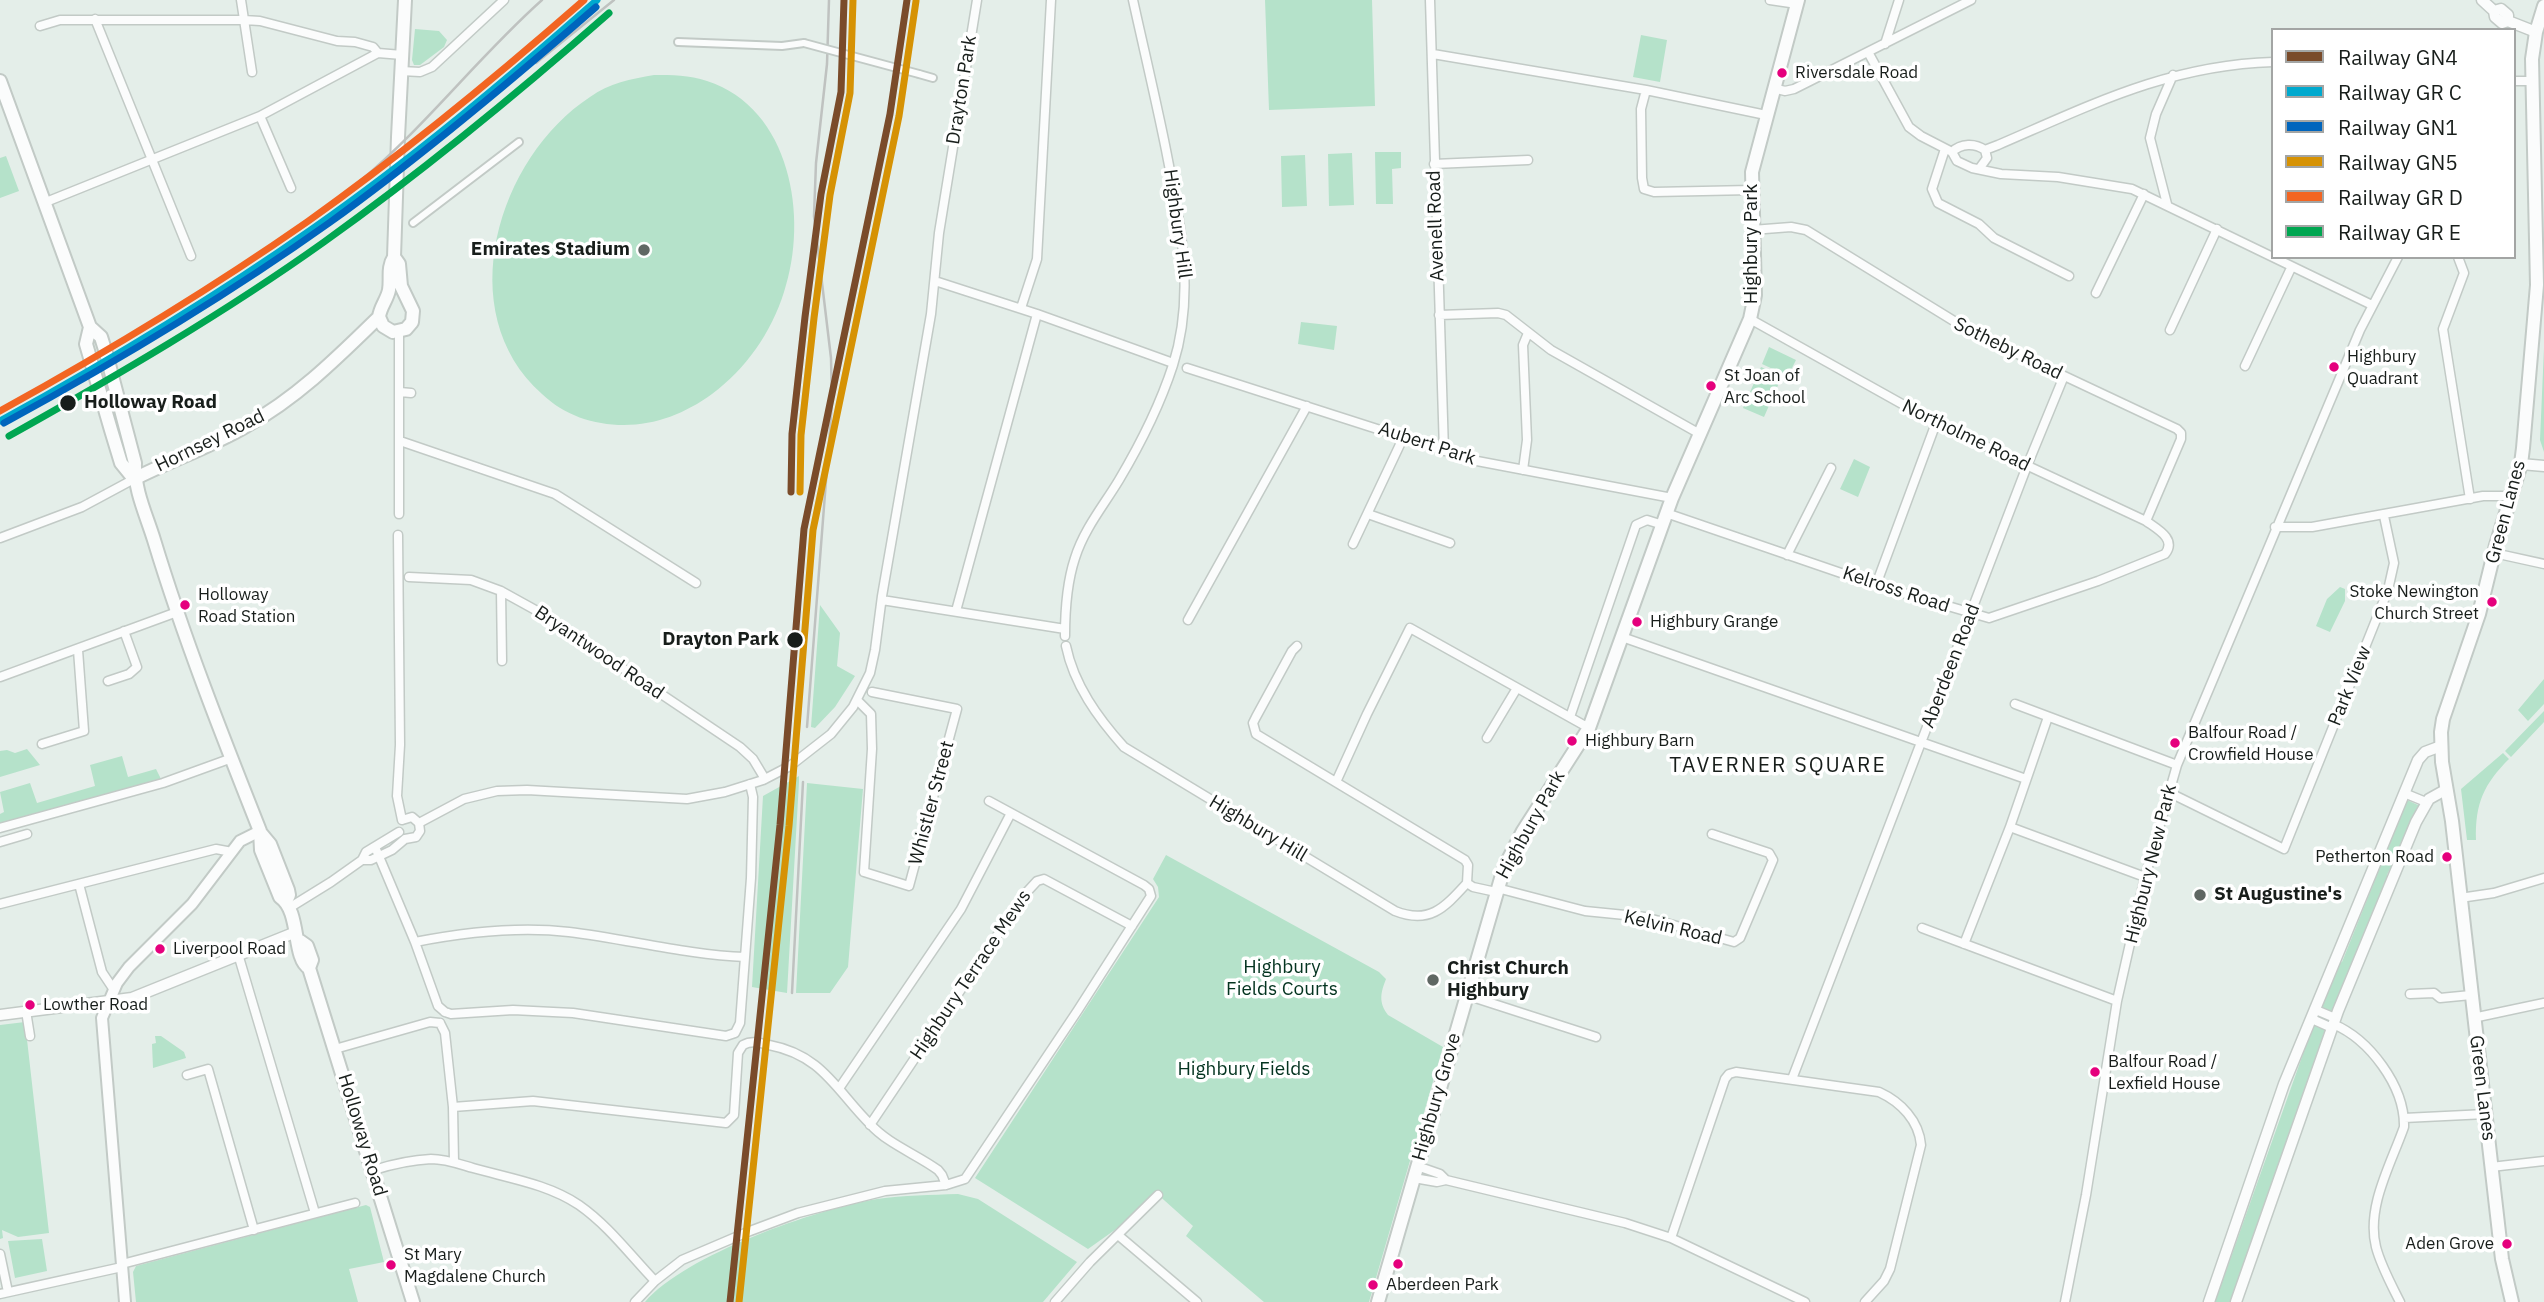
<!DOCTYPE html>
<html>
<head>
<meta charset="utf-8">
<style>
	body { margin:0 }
	#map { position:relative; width:2544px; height:1302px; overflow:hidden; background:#e4eee9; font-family:"IBM Plex Sans",sans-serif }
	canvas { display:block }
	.legend { position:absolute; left:2271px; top:28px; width:245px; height:231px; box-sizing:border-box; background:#fff; border:2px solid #a3a5a4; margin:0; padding:9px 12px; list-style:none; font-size:21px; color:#181e1b }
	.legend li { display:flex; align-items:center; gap:14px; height:35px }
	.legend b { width:35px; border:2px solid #a3a5a4 }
</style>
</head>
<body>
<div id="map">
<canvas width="2544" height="1302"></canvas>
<ul class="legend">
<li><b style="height:9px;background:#7a4b2a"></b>Railway GN4</li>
<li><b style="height:9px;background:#00a9ce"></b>Railway GR C</li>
<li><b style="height:9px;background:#0065bd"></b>Railway GN1</li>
<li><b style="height:9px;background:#d69204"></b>Railway GN5</li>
<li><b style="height:9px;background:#f26522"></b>Railway GR D</li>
<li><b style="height:9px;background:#00a651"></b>Railway GR E</li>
</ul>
</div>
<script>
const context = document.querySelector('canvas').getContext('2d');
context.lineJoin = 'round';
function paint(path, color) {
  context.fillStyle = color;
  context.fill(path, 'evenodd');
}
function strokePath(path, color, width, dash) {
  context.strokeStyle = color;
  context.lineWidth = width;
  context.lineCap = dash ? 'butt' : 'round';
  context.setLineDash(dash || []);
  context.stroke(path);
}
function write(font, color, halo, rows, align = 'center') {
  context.font = font + ' "IBM Plex Sans",sans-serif';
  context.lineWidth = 7;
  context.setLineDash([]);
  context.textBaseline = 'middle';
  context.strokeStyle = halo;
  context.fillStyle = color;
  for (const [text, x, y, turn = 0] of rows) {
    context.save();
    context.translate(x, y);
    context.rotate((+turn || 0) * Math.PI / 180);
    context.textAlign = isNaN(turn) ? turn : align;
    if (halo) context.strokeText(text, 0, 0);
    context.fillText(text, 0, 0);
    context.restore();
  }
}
const green = new Path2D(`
	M1265,0h107l3,106 -106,4z
	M415,29l24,2 8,9 -3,7 -24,18h-6l-2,-5z
	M1641,35l26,5 -7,42 -27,-5z
	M654,75c18,0 35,0 53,6 84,27 102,137 77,211 -13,41 -38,77 -72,102 -26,19 -56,31 -88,31 -31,0 -60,-10 -82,-31 -92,-82 -44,-237 48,-297 19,-14 41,-18 64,-22z
	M1375,152h26v16l-9,1 1,35h-17z
	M1352,153l2,52 -25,1 -1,-52z
	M1305,155l2,51 -25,1 -1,-51z
	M6,156l13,35 -19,7v-40z
	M1301,322l36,4 -3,24 -36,-6z
	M1769,347l27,13 -8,16 -26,-12z
	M2544,348v104l-4,-12z
	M1761,367l21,9 -18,41 -21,-9z
	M1854,459l16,8 -12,30 -18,-8z
	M2340,587l5,2v12l-15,31 -14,-6 11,-27z
	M820,605l20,28 -3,33 18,10 -20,31 -20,21 -4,-1z
	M2544,679v25l-16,17 -10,-11z
	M2544,711v11l-33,35 -6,-6z
	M27,749l13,16 -40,12v-26l7,-1 8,3z
	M2503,753l6,6c-25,25 -34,44 -33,81h-9l-6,-51z
	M122,756l6,21 28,-8 5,10 -161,44v-9l4,-2 -4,-20 30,-9 7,20 58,-17 -5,-21z
	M799,776v6l-12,211 -35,-6 11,-191z
	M807,783l56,6 -15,178 -18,26h-34z
	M2407,800l13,6 -33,69 2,5 -56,134 -13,-6 18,-45 4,-1z
	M1166,855l213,117 7,7c-5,13 -8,23 2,36l55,32 -74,255h-105l-78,-66 7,-10 -38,-34 -36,35 -31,22 -113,-71 184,-281 -1,-10 -5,-8z
	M25,1022l24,211 -31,4 -16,-7 1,8 -3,1v-214z
	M2314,1023l14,6 -96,273h-17z
	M155,1036h6l23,16 2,6 -33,10 -1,-24 4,-1z
	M958,1194l20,5 99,63 -34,40h-398c40,-47 171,-93 232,-103 27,-4 54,-4 81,-5z
	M366,1205l4,2 14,55 -35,7 9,33h-222l-3,-30 3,-6z
	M42,1239l5,32 -32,7 -7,-37z`);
const pedestrian = new Path2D(`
	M678,42l104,4 22,-3
	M919,74l14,4
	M413,223l106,-81`);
const minor = new Path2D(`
	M241,0l11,72
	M1430,0l14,451
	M1770,0l27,4
	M95,19l96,237
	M40,26l20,-6h184l16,1 77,20 18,1 18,5 5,6 24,2
	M1885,44l14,-44
	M1868,52l41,75 12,9 31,16 5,9 15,7 29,6 57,3 74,12 240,116
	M1433,54l213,36 120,25
	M401,71l19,1 12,-5 72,-67
	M2514,81h19
	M1773,88l12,3 9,-2 177,-89
	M1646,90l-5,19 1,69 2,11 10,3 97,-2
	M260,116l31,72
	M1945,149l-13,40 6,14 41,21 15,14 75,38
	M1952,152c9,-9 23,-9 33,-2l13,-5c93,-40 171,-80 275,-83
	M1434,164l94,-4
	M1979,169l8,-11 -2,-8
	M46,202l214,-86 118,-63
	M2167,204l-17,-66 6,-24 17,-39
	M1752,230l39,-3 15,3 169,104 202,95 4,4v6l-35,82
	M2458,257l6,16 -21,56 27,170
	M935,281l102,33 136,49
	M2096,293l48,-99
	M1021,308l16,-49 14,-259
	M1439,315l59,-2 8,2 45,35 149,84
	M2170,330l47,-101
	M2245,366l46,-98
	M1187,368l290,93 195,37
	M400,392l11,1
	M400,441l155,53 141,89
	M1523,470l4,-30 -4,-95 5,-12
	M1666,513l210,72 113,33 109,-37 67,-27c12,-15 -8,-25 -19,-33l-210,-98 -186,-104
	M399,514v-182
	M1368,514l82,29
	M2275,527h37l171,-31h28
	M398,535l2,210 -3,51 5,24
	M0,538l82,-31 52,-28
	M1353,544l51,-108
	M2494,553l50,11
	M1787,555l44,-87
	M409,577l62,3 30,11 38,21 201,135 13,12 12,20
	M1876,585l60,-162
	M501,591l1,70
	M882,600l183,29
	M956,611l81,-297
	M1188,620l119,-214
	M1065,636c0,-26 2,-54 10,-78 9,-29 29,-53 44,-78 22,-37 41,-75 54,-115 23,-72 7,-143 -7,-215 -10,-50 -22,-100 -33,-150
	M1622,637l404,142
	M1066,646c8,39 32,72 58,101l271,164c35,14 50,-4 72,-28l6,4 23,5
	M1297,646l-5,5 -36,66 -3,6 3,11 209,126 3,5 -1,18
	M0,677l177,-65
	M108,681l21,-7 8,-7 -13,-36
	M857,700l14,14 1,35 -8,123 45,14 48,-177 -85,-17
	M2015,704l162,61
	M1570,717l66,-192 11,-5 16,5
	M1487,738l30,-50
	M42,744l42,-13 -6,-81
	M1336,782l31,-68 43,-86 179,100
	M2168,792l116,57 104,-259 6,-27 -10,-47
	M2404,793l22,9
	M402,820l10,-3 7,6
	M419,823l45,-24 33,-8 30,-1 160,9 38,-7 38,-12 27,-14 41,-32 22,-27 17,-34 5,-23 7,-54 49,-282 8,-81 38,-233
	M2010,827l135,50
	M0,828l163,-45 69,-25
	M0,842l27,-8
	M375,847l40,95 23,64 7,6
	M362,860h9l21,-10 13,-11 11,-2 4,-6 -1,-8
	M79,884l23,88 12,18
	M1497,888l88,23 60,6 89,25 6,-4 33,-78 -4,-7 -57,-19
	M2460,898l34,-5 50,-15
	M0,904l216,-55 16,3
	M289,908l42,-26 31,-22 4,-8 33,-20
	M1922,928l195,73
	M415,942c51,-10 102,-16 154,-10 58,7 119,23 176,25
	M1964,944l46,-117 38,-110
	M238,954l77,259
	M2410,994l24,-1 6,5 31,-3
	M1466,995l130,42
	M2316,1010l19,8
	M26,1011l4,25
	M445,1012l6,2 62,-4 60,3 153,23 9,-3 5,-10 11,-145 2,-81 -3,-13
	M2473,1018l71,-15
	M2312,1019l20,9
	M440,1023l5,10 8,74 1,55
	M2333,1024c36,15 72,62 71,103 -13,37 -38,80 -28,120 5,19 15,37 24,55
	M335,1049l95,-27 10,1
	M187,1075l21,-6 46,161
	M1792,1079l235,-613 37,-90
	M840,1087l121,-178 50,-96
	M453,1107l80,-6 193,22 8,-8 4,-62 5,-8c9,-5 17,-2 26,0 53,10 67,45 101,79 18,20 46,30 68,46l4,5 4,10
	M2404,1118l82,-4
	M870,1125l155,-231 12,-13 7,-2 88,47
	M2491,1167l53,-6
	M374,1170c19,-6 37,-10 57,-11 15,0 28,5 42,9 35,10 75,16 106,37 30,21 51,50 76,76
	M1414,1178l23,4 9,-2 -6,-6 -23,-8
	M1446,1180l179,43 46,15 134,64
	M1118,1235l79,67
	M1671,1238l54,-159 4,-5 7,-2 143,20c22,10 40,29 42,53l-31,124 -6,12 -19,21
	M0,1254l8,38
	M122,1264l233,-61
	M0,1294l122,-27
	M635,1302l20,-21 27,-21 68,-29 48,-18 87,-22 61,-6 19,-6 113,-169 73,-114 -2,-7 -5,-4 -155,-84
	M1055,1302l35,-40 68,-67
	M2065,1302l21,-107 31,-194 28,-124 32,-112 183,-435 38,-73`);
const tertiary = new Path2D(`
	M2482,0l12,11 1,6 7,6 6,-2 28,11
	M2494,11l7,-2 7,6v6
	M2521,464l23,2
	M0,1015l132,-17 164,-66
	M2209,1302l75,-218 134,-324 7,-8 16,-6
	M2236,1302l102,-291 78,-189 13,-23 18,-10`);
const secondary = new Path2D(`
	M125,1302l-23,-284 15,-35 12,-16 63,-63 48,-63 20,-10`);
const primary = new Path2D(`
	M379,317l4,9 10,6 13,-3 6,-7 1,-11 -12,-25 -2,-22 -5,-7
	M134,479c37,-19 76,-32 112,-53 51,-28 92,-69 133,-109 1,-10 8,-17 10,-27 2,-12 -2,-22 5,-33l4,-120 7,-137
	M1378,1302l126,-434 19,-37 66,-103 83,-230 78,-179 5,-24 -3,-123 46,-172
	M2512,1302l-10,-43 -50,-438 -10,-59 -1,-30 2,-13 36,-105 17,-69 25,-81 2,-16 14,-163 -5,-226 4,-27 8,-26`);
const trunk = new Path2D(`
	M0,81l90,246 11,10 5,16 29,110c-1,27 11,51 19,77 30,99 68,195 106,291l1,19 19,47c21,14 12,61 29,71l104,334
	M90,327l-4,17 25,86 10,33 13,16
	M260,832l10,12 18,46 1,5 -3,6
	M300,941l7,5 5,14 -3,8`);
const rail = new Path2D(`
	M536,63l78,-63
	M360,181c66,-55 118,-124 182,-181
	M840,402c22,-134 61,-266 75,-402
	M807,727l25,-324 -1,-45 -17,-142 2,-53 11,-99 2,-64
	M792,993l11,-211`);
const pedestrianBridge = new Path2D(`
	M804,43l115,31`);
const rail1 = new Path2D(`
	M791,492l1,-58 13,-117 16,-123 20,-102 3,-92
	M730,1302l50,-477 24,-296 86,-415 17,-114`);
const rail2 = new Path2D(`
	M0,421c107,-59 212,-122 312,-192 100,-70 193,-148 285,-229`);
const rail3 = new Path2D(`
	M4,423c112,-61 221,-126 325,-200 93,-67 181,-141 267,-216`);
const rail4 = new Path2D(`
	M800,492l1,-57 13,-117 16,-123 20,-102 3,-93
	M739,1302l50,-476 24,-296 86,-414 17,-115`);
const rail5 = new Path2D(`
	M0,411c105,-58 208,-120 307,-189 97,-69 188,-144 277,-222`);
const rail6 = new Path2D(`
	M9,436c107,-60 214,-122 315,-194 99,-71 193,-148 285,-229`);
const markers = [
	[1782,73,6,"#e5007d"],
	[644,250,7,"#5f6763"],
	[2334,367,6,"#e5007d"],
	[1711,386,6,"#e5007d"],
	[68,403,9,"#181e1b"],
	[2492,602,6,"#e5007d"],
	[185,605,6,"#e5007d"],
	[1637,622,6,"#e5007d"],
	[795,640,9,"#181e1b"],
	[1572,741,6,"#e5007d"],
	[2175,743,6,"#e5007d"],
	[2447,857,6,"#e5007d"],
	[2200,895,7,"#5f6763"],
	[160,949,6,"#e5007d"],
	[1433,980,7,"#5f6763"],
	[30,1005,6,"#e5007d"],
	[2095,1072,6,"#e5007d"],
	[2507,1244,6,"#e5007d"],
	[1398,1264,6,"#e5007d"],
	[391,1265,6,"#e5007d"],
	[1373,1285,6,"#e5007d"]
];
const busNames = [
	["Riversdale Road",1795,73],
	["Highbury",2347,357],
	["Quadrant",2347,379],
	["St Joan of",1724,376],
	["Arc School",1724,398],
	["Stoke Newington",2479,592,"right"],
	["Church Street",2479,614,"right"],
	["Holloway",198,595],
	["Road Station",198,617],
	["Highbury Grange",1650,622],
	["Balfour Road /",2188,733],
	["Crowfield House",2188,755],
	["Highbury Barn",1585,741],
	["Petherton Road",2434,857,"right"],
	["Liverpool Road",173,949],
	["Lowther Road",43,1005],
	["Balfour Road /",2108,1062],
	["Lexfield House",2108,1084],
	["Aden Grove",2494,1244,"right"],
	["St Mary",404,1255],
	["Magdalene Church",404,1277],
	["Aberdeen Park",1386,1285]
];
const streetNames = [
	["Drayton Park",962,90,-81],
	["Highbury Hill",1177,224,82],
	["Avenell Road",1436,226,-92],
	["Highbury Park",1752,244,-90],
	["Sotheby Road",2008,349,26],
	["Northolme Road",1966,436,26],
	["Hornsey Road",210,441,-26],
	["Aubert Park",1427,444,18],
	["Green Lanes",2506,512,-75],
	["Kelross Road",1896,590,18],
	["Bryantwood Road",599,653,34],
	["Aberdeen Road",1951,666,-69],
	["Park View",2350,686,-68],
	["Whistler Street",932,803,-75],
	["Highbury Park",1531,825,-61],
	["Highbury Hill",1258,829,31],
	["Highbury New Park",2151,864,-76],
	["Kelvin Road",1673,928,13],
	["Highbury Terrace Mews",971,975,-56],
	["Green Lanes",2482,1088,83],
	["Highbury Grove",1437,1097,-74],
	["Holloway Road",362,1135,73]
];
const poiNames = [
	["Emirates Stadium",630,250,"right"],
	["St Augustine's",2214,895],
	["Christ Church",1447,969],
	["Highbury",1447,991]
];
const stopNames = [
	["Holloway Road",84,403],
	["Drayton Park",779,640,"right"]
];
const parkNames = [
	["Highbury",1282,968],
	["Fields Courts",1282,990],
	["Highbury Fields",1244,1070]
];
const neighbourhoodNames = [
	["TAVERNER SQUARE",1778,766]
];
paint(green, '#b5e2ca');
strokePath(pedestrian, '#c2cac6', 10);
strokePath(minor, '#c2cac6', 11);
strokePath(tertiary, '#c2cac6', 13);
strokePath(secondary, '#c2cac6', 14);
strokePath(primary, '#c2cac6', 16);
strokePath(trunk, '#c2cac6', 16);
strokePath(pedestrian, '#fbfcfc', 6);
strokePath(minor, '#fbfcfc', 8);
strokePath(tertiary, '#fbfcfc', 10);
strokePath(secondary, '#fbfcfc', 10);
strokePath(primary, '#fbfcfc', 12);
strokePath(trunk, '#fbfcfc', 12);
strokePath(rail, '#bfc2c0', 2.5);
strokePath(pedestrianBridge, '#c2cac6', 10, []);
strokePath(pedestrianBridge, '#fbfcfc', 6);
strokePath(rail1, '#7a4b2a', 7);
strokePath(rail2, '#00a9ce', 7);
strokePath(rail3, '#0065bd', 7);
strokePath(rail4, '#d69204', 7);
strokePath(rail5, '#f26522', 7);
strokePath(rail6, '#00a651', 7);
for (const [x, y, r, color] of markers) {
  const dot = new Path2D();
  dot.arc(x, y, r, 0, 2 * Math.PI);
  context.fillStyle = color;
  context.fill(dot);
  strokePath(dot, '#fff', 2.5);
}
write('17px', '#181e1b', '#fff', busNames, 'left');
write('19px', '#181e1b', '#fff', streetNames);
write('bold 19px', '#181e1b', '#fff', poiNames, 'left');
write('bold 19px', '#181e1b', '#fff', stopNames, 'left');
write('19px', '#043420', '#fff', parkNames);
context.letterSpacing = '2px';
write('21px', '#181e1b', '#fff', neighbourhoodNames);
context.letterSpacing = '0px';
</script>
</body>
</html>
